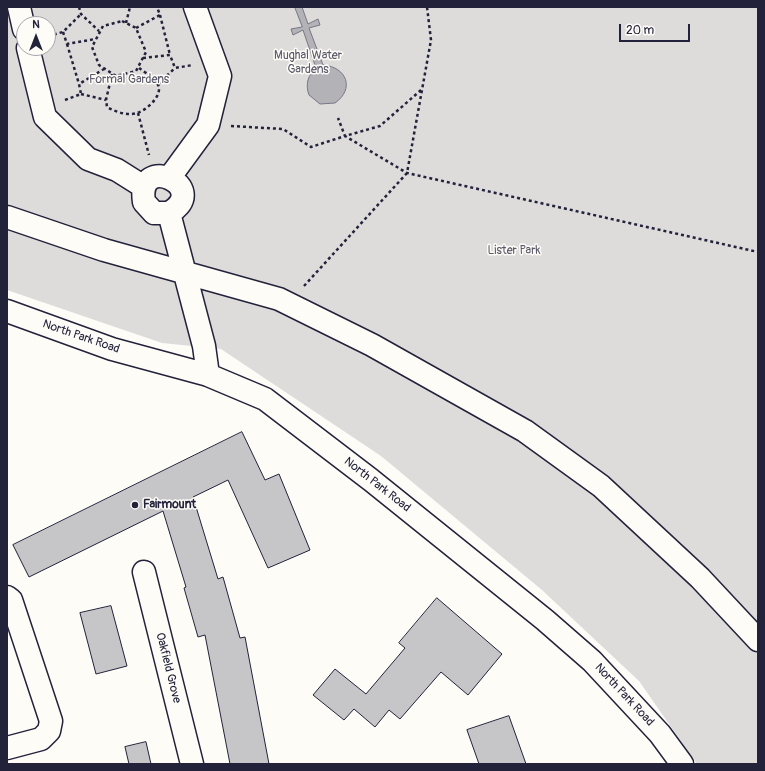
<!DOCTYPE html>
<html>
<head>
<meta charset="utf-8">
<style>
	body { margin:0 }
	#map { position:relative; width:765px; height:771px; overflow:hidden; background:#fdfcf7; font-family:Pangolin,sans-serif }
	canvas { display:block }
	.frame { position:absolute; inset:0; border:8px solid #22223b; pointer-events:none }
	.north { position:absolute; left:16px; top:16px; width:40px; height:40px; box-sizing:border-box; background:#fdfcf7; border:1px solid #a5a5ac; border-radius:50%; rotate:0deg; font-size:11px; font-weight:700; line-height:16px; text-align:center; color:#22223b }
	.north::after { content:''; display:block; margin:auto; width:14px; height:18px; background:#22223b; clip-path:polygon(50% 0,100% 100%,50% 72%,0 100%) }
	.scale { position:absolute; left:619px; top:24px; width:71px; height:18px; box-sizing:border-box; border:2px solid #22223b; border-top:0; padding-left:5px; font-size:12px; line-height:14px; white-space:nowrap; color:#22223b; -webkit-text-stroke:3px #fdfcf7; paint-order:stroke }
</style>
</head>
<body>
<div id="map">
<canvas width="765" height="771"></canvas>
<div class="frame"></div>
<div class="north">N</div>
<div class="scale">20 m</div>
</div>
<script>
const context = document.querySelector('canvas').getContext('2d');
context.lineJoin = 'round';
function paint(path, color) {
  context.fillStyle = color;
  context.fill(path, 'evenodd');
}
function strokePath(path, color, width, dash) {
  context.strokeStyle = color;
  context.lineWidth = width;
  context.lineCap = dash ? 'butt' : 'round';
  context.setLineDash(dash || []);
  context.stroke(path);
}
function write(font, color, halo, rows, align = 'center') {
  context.font = font + ' Pangolin,sans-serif';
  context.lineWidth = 3;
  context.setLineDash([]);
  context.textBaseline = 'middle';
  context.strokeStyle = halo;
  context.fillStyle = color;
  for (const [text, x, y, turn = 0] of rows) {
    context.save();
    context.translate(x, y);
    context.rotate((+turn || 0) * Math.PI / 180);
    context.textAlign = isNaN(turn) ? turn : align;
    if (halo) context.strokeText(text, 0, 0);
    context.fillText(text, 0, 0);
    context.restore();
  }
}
const green = new Path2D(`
	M7,7h751v757h-61l-58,-83 -97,-91 -161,-134 -160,-107 -59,-6 -155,-53zM24,24h24v24h-24z`);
const water = new Path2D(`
	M295,7h7l6,17 10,-5 2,6 -11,3 14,37c24,2 32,24 12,38l-15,1 -11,-9c-4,-11 -1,-20 7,-27l-13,-38 -10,5 -2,-6 11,-2z`);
const building = new Path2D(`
	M242,432l23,48 14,-6 31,76 -42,18 -40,-88 -35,17 25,82 5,-2 17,61 5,-1 24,127h-39l-25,-129 -7,2 -14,-49 2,-1 -23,-76 -134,66 -16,-32z
	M437,598l65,56 -34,41 -27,-23 -41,47 -11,-9 -14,17 -21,-18 -10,11 -31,-25 22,-26 31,25 39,-46 -6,-5z
	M111,606l16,60 -31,8 -16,-61z
	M509,716l17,48h-47l-12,-34z
	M146,742l5,22h-22l-4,-17z`);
const path = new Path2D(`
	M79,7l2,7 18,17
	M160,15l10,40
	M122,21l14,7 10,24 -10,19 -20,5 -17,-11 -7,-18 11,-21z
	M126,23l4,-16
	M136,28l24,-13 -3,-8
	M63,32l4,12 28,-5
	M48,36l15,-4 18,-18
	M67,44l12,40
	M143,58l27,-3 5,13 18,-3
	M112,74l-6,26 1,7c9,5 20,9 30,6 10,-3 28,-19 20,-30 -4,-6 -13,-11 -19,-16
	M158,84l17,-16
	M421,90l-41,36 -35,10 62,37 351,79
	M81,94l25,6
	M65,100l16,-6 -2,-10 25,-15
	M138,113l11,42
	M231,126l52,3 28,18 34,-11 -7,-18
	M304,286l103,-113 24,-133 -4,-33`);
const minor = new Path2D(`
	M19,7l5,22
	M28,48l17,69 43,42 29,11 27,17
	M170,177l38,-52 12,-49 -25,-69
	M169,213c44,-26 -33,-62 -25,-11l10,11h15l35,133 4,29
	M7,217l97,33 175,49 93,46 153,86 76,55 99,92 58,62
	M7,311l105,38 96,26 57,24 106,81 174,140 47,41 68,73 22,30
	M144,572l48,192
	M7,597l4,3 40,121 -2,10 -8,8 -34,9`);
const markers = [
	[135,505,4,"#22223b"]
];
const parkNames = [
	["Mughal Water",308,56],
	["Gardens",308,70],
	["Formal Gardens",129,80],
	["Lister Park",514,251]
];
const streetNames = [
	["North Park Road",81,337,19],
	["North Park Road",377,485,38],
	["Oakfield Grove",168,668,76],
	["North Park Road",624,695,47]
];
const poiNames = [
	["Fairmount",143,505]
];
paint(green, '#dddcdb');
paint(water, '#b2b2b7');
strokePath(water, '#787885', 1);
paint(building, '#c6c6c8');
strokePath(building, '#22223b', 1);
strokePath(minor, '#22223b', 25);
strokePath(path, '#22223b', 2.5, [3, 3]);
strokePath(minor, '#fdfcf7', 22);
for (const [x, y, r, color] of markers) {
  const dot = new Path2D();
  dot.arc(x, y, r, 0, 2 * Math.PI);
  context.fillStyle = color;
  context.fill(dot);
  strokePath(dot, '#fdfcf7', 1.5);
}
write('12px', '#5a5a6b', '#fdfcf7', parkNames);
write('12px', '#22223b', '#fdfcf7', streetNames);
write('bold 12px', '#22223b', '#fdfcf7', poiNames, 'left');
</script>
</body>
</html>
